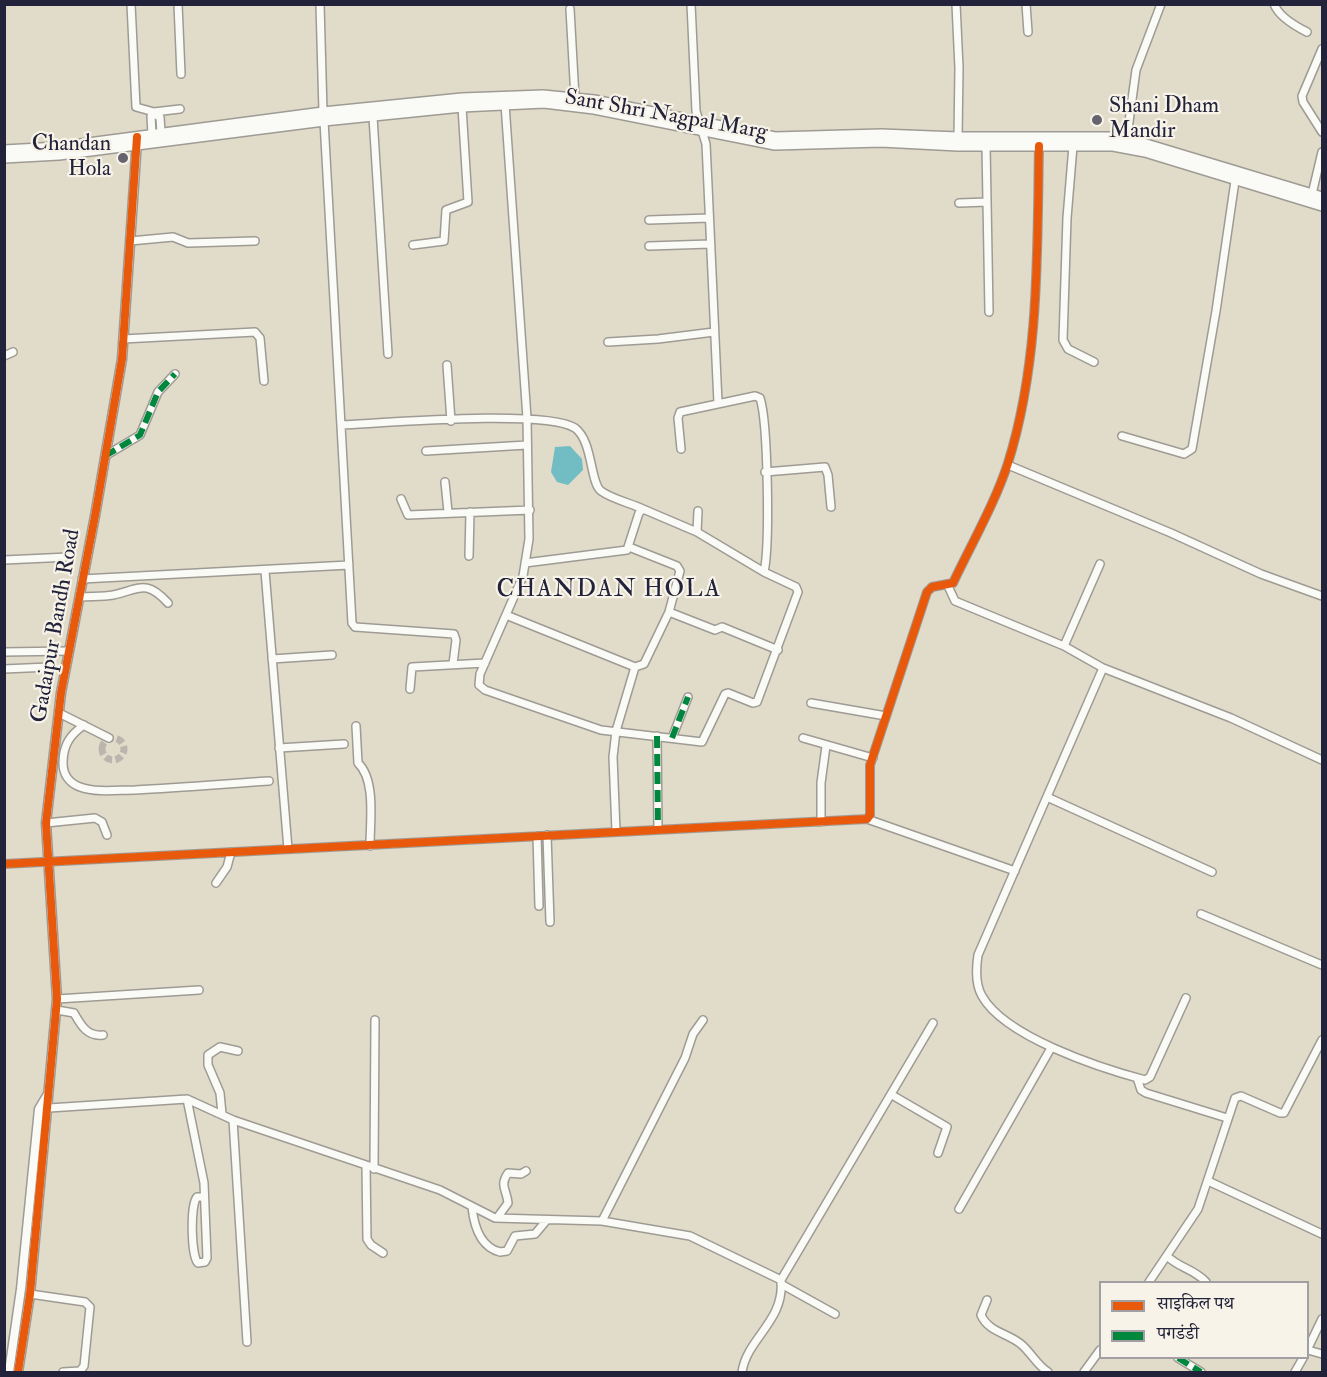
<!DOCTYPE html>
<html>
<head>
<meta charset="utf-8">
<style>
	body { margin:0 }
	#map { position:relative; width:1327px; height:1377px; overflow:hidden; background:#e1dbc9; font-family:"IM FELL Double Pica","Noto Serif Devanagari",serif }
	canvas { display:block }
	.frame { position:absolute; inset:0; border:6px solid #22223b; pointer-events:none }
	.legend { position:absolute; left:1099px; top:1281px; width:210px; height:78px; box-sizing:border-box; background:#f7f3e8; border:2px solid #a29fa3; margin:0; padding:8px 10px; list-style:none; font-size:18px; color:#22223b }
	.legend li { display:flex; align-items:center; gap:12px; height:30px }
	.legend b { width:30px; border:2px solid #a29fa3 }
</style>
</head>
<body>
<div id="map">
<canvas width="1327" height="1377"></canvas>
<div class="frame"></div>
<ul class="legend">
<li><b style="height:8px;background:#e8590c"></b>साइकिल पथ</li>
<li><b style="height:8px;background:#00873e"></b>पगडंडी</li>
</ul>
</div>
<script>
const context = document.querySelector('canvas').getContext('2d');
context.lineJoin = 'round';
function paint(path, color) {
  context.fillStyle = color;
  context.fill(path, 'evenodd');
}
function strokePath(path, color, width, dash) {
  context.strokeStyle = color;
  context.lineWidth = width;
  context.lineCap = dash ? 'butt' : 'round';
  context.setLineDash(dash || []);
  context.stroke(path);
}
function write(font, color, halo, rows, align = 'center') {
  context.font = font + ' "IM FELL Double Pica",serif';
  context.lineWidth = 4.5;
  context.setLineDash([]);
  context.textBaseline = 'middle';
  context.strokeStyle = halo;
  context.fillStyle = color;
  for (const [text, x, y, turn = 0] of rows) {
    context.save();
    context.translate(x, y);
    context.rotate((+turn || 0) * Math.PI / 180);
    context.textAlign = isNaN(turn) ? turn : align;
    if (halo) context.strokeText(text, 0, 0);
    context.fillText(text, 0, 0);
    context.restore();
  }
}
const water = new Path2D(`
	M570,446l12,13 1,11 -15,15 -11,-3 -6,-10 4,-25z`);
const minorTunnel = new Path2D(`
	M102 749a11 11 0 1 1 22 0a11 11 0 1 1-22 0Z`);
const minor = new Path2D(`
	M131,4l5,103 18,5v2
	M178,4l3,70
	M320,4l3,108
	M691,4l5,107 10,33 2,42 10,217
	M956,4l3,64 -1,69
	M1026,4l2,28
	M1274,4c5,13 21,22 33,28
	M570,9l5,89
	M1322,49l-20,47 1,6 19,30
	M505,104l22,314 2,121 -6,37 -43,98 -1,11 6,5 116,40 101,12 23,-48 3,-1 25,10 4,-1 41,-110 -2,-5 -32,-15
	M154,112l26,-3
	M373,117l15,237
	M324,121l28,502 3,4 99,7 2,6 -3,24
	M152,135l-1,-19 3,-2 6,3 1,16
	M1126,144l10,-74 25,-66
	M986,146l3,166
	M1073,146l-6,72 -4,122 5,9 26,13
	M1312,194l10,-42
	M959,203l28,-1
	M649,220l60,-2
	M130,241l43,-4 15,6 67,-2
	M413,245l31,-4 2,-31 22,-8 -6,-95
	M649,246l61,-2
	M123,339l132,-7 5,6 4,43
	M608,342l50,-3 56,-7
	M4,356l9,-4
	M447,365l4,56
	M342,425c42,-2 204,-16 233,3 18,13 15,55 26,63 11,8 29,12 42,18
	M1122,436l62,18 8,-5 24,-138 19,-130
	M426,451l101,-6
	M105,456l35,-21 18,-43 17,-18
	M1008,465l163,68 90,41 61,22
	M765,472l60,-5 3,8 3,32
	M445,482l3,30
	M401,499l7,16 122,-5
	M697,532l1,-21
	M469,556l1,-44
	M4,560l65,-3
	M525,563l102,-13 12,-37 4,-4 54,23 67,40c6,-27 4,-150 -4,-174l-5,-2 -75,16 -2,6 3,31
	M265,571l23,278
	M82,579l267,-14
	M948,586l7,15 109,45 39,22 -125,287c-2,13 -3,29 4,41 23,41 118,72 163,84l5,-3 36,-79
	M80,597c11,-1 22,0 33,-2 27,-6 33,-16 55,8
	M669,612l46,18 7,-3 56,23
	M506,615l129,52 9,-3 25,-52 11,-41 -3,-5 -48,-19
	M1064,646l36,-82
	M4,652l65,-1
	M272,659l60,-4
	M1103,668l128,50 91,42
	M4,669l45,-2
	M410,689l2,-22 73,-4
	M811,703l75,13
	M59,713l50,25
	M84,725c-14,10 -21,20 -21,38 0,11 6,20 17,24 17,6 37,3 55,3 45,-2 89,-6 134,-9
	M356,726l2,37c18,17 12,58 12,83
	M657,736l1,94
	M672,738l16,-41
	M803,738l70,20
	M279,748l65,-4
	M1047,797l165,75
	M867,819l148,52
	M821,822v-39l5,-37
	M46,823l49,-5 7,4 5,13
	M616,831l-3,-74 3,-26 19,-64
	M547,835l3,87
	M537,836l2,70
	M4,864l863,-45 3,-4v-50l57,-173 5,-5 21,-4c18,-38 43,-82 55,-120 32,-102 29,-212 31,-317
	M216,883l11,-16 4,-15
	M1201,914l121,51
	M57,999l142,-9
	M57,1010l17,3c7,12 13,24 29,22
	M1137,1078l4,12 5,3 81,25
	M892,1095l55,32 -9,26
	M187,1099l17,84 3,75 -2,4 -7,1c-7,-7 -8,-58 -1,-66h7
	M49,1108l138,-9 46,21 207,70 55,28 107,3 88,15 91,44 152,-257
	M222,1114l-2,-21 -12,-28v-10l12,-8 18,4
	M233,1120l14,222
	M366,1166l1,73 4,6 12,8
	M374,1169l1,-149
	M1208,1181l114,53
	M472,1207c2,19 8,40 28,45l7,-1 8,-15 20,-2 11,-13
	M959,1209l92,-161
	M497,1218l11,-15c-1,-13 -9,-17 0,-30l13,1 5,-3
	M602,1221l83,-163 8,-24 10,-14
	M1167,1256c12,12 27,13 39,26
	M1149,1282l49,-73 37,-111 6,-2 39,17h4l38,-73
	M781,1284l54,30
	M30,1294l55,8 5,5 -6,59 -4,5 -17,1
	M987,1300l-6,15c8,18 28,18 41,30 10,9 15,20 26,27
	M1308,1348l14,-29
	M1308,1350l14,4
	M1178,1358l23,14
	M742,1372c5,-34 43,-51 39,-92
	M1084,1372l16,-22
	M1295,1372l8,-14`);
const tertiary = new Path2D(`
	M9,1372l12,-83 18,-180 9,-15
	M18,1372l12,-78 27,-295 -11,-176 15,-130 34,-177 27,-157 15,-218`);
const secondary = new Path2D(`
	M4,150l54,-3 265,-35 139,-14 81,-3 51,5 181,37 106,-3 77,3h155l33,7 176,53
	M4,158l55,-3 265,-34 138,-14 82,-4 50,6 181,36 106,-3 77,4h155l32,6 177,54`);
const quiet = new Path2D(`
	M105,456l35,-21 18,-43 17,-18
	M657,736l1,94
	M672,738l16,-41
	M1178,1358l23,14`);
const cycleway = new Path2D(`
	M4,864l863,-45 3,-4v-50l57,-173 5,-5 21,-4c18,-38 43,-82 55,-120 32,-102 29,-212 31,-317
	M18,1372l12,-78 27,-295 -11,-176 15,-130 34,-177 27,-157 15,-222`);
const markers = [
	[1097,120,6,"#65636d"],
	[123,158,6,"#65636d"]
];
const poiNames = [
	["Shani Dham",1109,107],
	["Mandir",1109,132],
	["Chandan",111,145,"right"],
	["Hola",111,170,"right"]
];
const streetNames = [
	["Sant Shri Nagpal Marg",666,116,10],
	["Gadaipur Bandh Road",57,626,-80]
];
const neighbourhoodNames = [
	["CHANDAN HOLA",609,591]
];
paint(water, '#72bdc3');
strokePath(minorTunnel, '#bbb6ad', 7, [7, 3.5]);
strokePath(minor, '#9e9b94', 10);
strokePath(tertiary, '#9e9b94', 11);
strokePath(secondary, '#9e9b94', 12);
strokePath(minor, '#fafaf7', 7);
strokePath(tertiary, '#fafaf7', 8);
strokePath(secondary, '#fafaf7', 9);
strokePath(quiet, '#00873e', 6, [12, 6]);
strokePath(cycleway, '#e8590c', 8);
for (const [x, y, r, color] of markers) {
  const dot = new Path2D();
  dot.arc(x, y, r, 0, 2 * Math.PI);
  context.fillStyle = color;
  context.fill(dot);
  strokePath(dot, '#f7f3e8', 2);
}
write('22px', '#22223b', '#f7f3e8', poiNames, 'left');
write('22px', '#22223b', '#f7f3e8', streetNames);
context.letterSpacing = '1.5px';
write('24px', '#22223b', '#f7f3e8', neighbourhoodNames);
context.letterSpacing = '0px';
</script>
</body>
</html>
